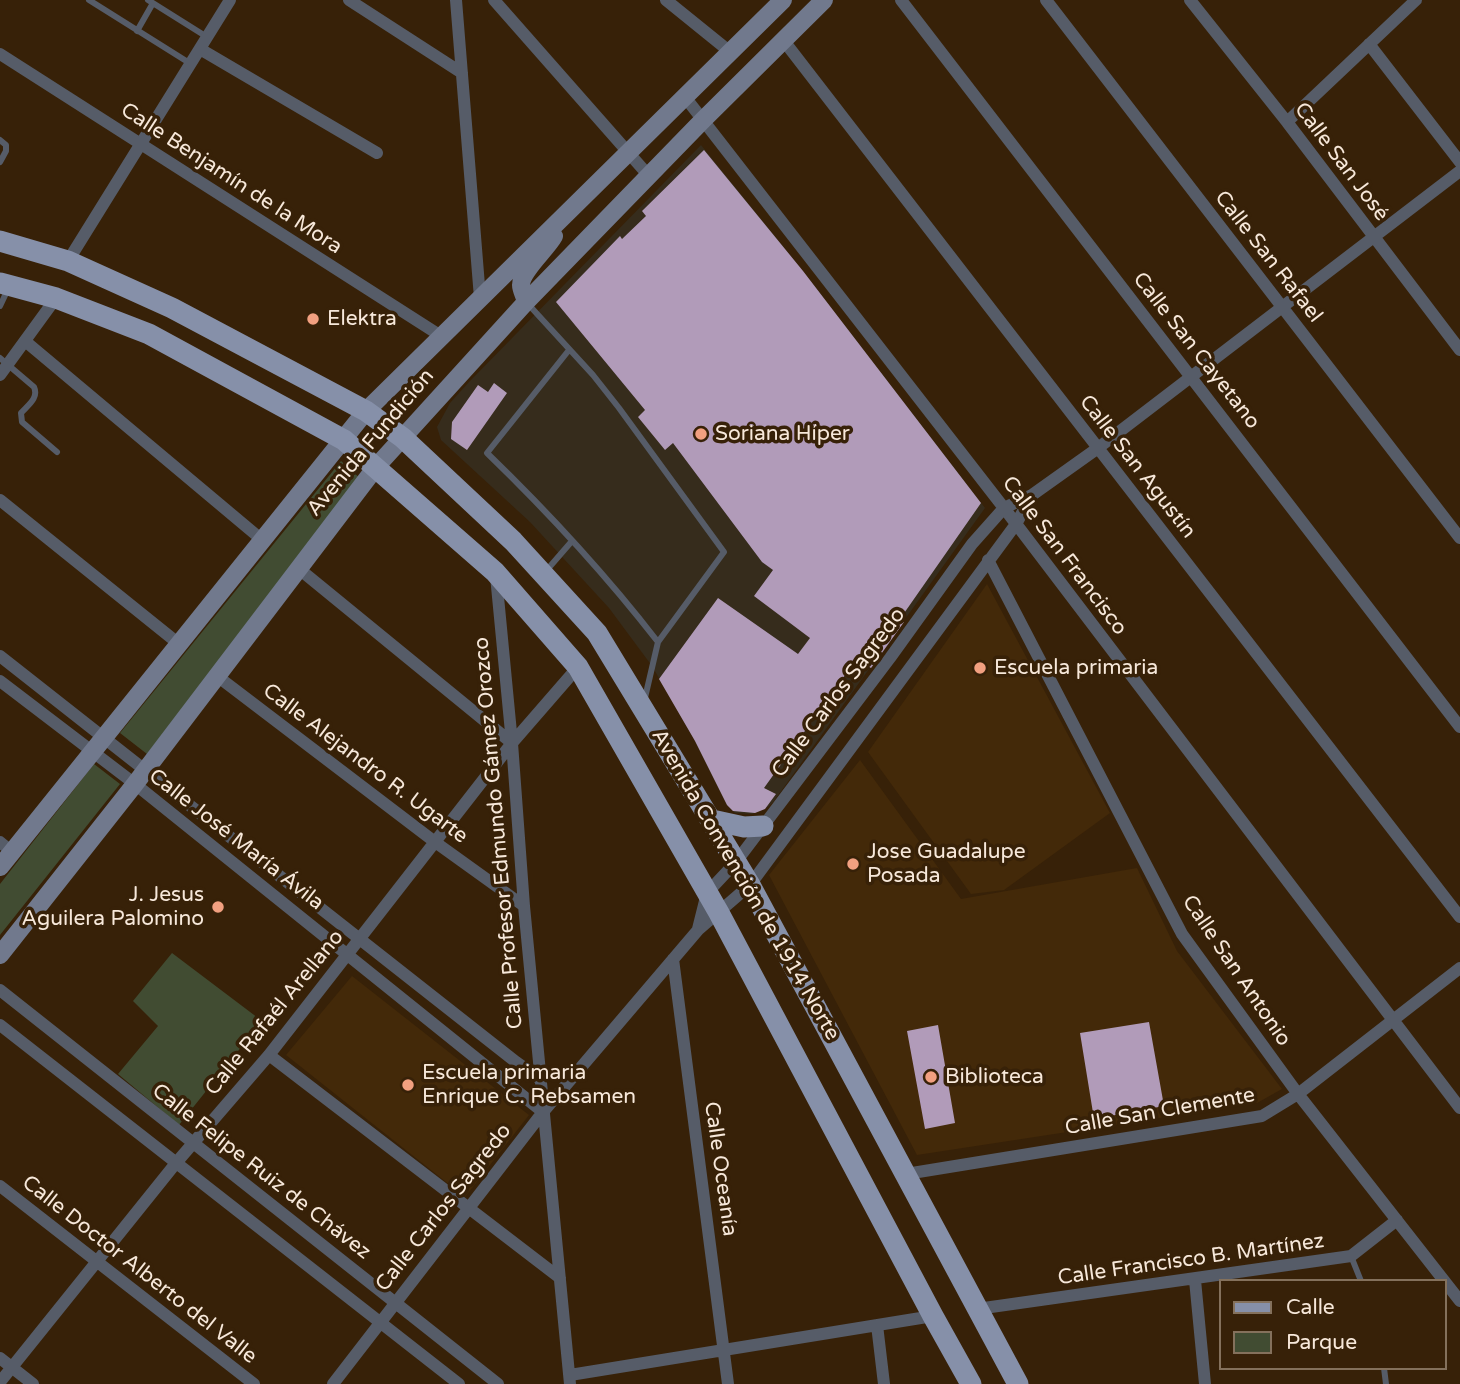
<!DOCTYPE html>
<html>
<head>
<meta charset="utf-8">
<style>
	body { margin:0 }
	#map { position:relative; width:1460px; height:1384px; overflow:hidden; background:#372108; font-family:"Varela Round",sans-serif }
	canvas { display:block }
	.legend { position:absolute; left:1219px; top:1279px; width:228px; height:91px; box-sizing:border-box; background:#372108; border:2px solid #84715c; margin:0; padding:9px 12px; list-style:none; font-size:21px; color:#f7e8da }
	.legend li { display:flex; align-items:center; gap:14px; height:35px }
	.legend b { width:35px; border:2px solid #84715c }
</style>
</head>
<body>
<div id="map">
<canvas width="1460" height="1384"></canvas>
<ul class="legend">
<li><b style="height:9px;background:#8690a9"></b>Calle</li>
<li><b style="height:19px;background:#414c32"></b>Parque</li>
</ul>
</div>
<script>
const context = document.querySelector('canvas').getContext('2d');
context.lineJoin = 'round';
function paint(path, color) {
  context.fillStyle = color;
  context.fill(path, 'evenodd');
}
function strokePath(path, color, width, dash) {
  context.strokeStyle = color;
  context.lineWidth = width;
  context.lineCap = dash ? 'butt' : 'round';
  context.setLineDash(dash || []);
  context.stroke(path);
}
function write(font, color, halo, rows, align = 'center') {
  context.font = font + ' "Varela Round",sans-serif';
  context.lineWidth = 7;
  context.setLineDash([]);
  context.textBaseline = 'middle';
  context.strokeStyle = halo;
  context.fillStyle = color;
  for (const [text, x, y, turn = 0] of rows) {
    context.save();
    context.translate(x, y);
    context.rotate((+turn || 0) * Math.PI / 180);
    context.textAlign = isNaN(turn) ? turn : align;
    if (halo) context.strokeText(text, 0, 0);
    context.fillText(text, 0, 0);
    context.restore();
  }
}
const commercial = new Path2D(`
	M701,145l102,126 182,237 -211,293 -6,6 -16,7 -17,-1 -8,-8 -32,-64 -43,-75 -43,-58 -79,-86 -89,-82 -4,-13 13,-24 19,-21z`);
const built = new Path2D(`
	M987,584l123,229 -106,77 -33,4 -103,-142z
	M860,760l101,139 176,-31 40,83 105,138 -25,14 -340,52 -148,-280z
	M352,976l177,139 -64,82 -179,-142z`);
const green = new Path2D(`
	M341,461l21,19 -215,274 -27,-21z
	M94,764l26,20 -120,151v-51z
	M172,953l90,68 -83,104 -61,-51 40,-48 -25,-25z`);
const building = new Path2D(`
	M704,150l99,121 178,232 -81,116 4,3 -30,42 -3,4 -7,-4 -3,5 -8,-5 -89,124 12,6 -11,15 -10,4 -22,-2 -6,-6 -32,-64 -36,-62 59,-81 80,56 12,-16 -56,-42 19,-26 -11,-8 -89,-119 -8,7 -27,-33 7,-7 -89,-108 64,-66 2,3 24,-23 -4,-5z
	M494,383l13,10 -40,57 -16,-11 1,-17 26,-37 10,7z
	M1149,1022l15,84 -70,13 -14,-86z
	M938,1025l17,98 -30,6 -18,-98z`);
const lane = new Path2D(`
	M89,0l102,64
	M148,0l59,37
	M137,31l16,-28
	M0,140l6,5v6l-6,11
	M528,304l65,71 26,33 105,144 -66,90 -14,60
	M0,306l8,-17
	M569,350l-82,103c61,59 119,122 171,189
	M0,358l34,29c5,11 -6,18 -13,26l1,9 35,30
	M546,571l26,-30
	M1351,1256l10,25
	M1384,1368l2,16`);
const street = new Path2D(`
	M349,0l113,73
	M456,0l24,298
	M494,0l155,176
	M666,0l63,51
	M901,0l559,727
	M1046,0l414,538
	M1190,0l97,122 173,228
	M784,41l676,876
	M1369,44l91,118
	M200,49l177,104
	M0,54l441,282
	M685,97l319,411 456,600
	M1287,122l129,-122
	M68,261l162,-261
	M25,341l236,198
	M0,375l56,-77
	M0,500l179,144
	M988,560l194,374 116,160 162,207
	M298,568l214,175
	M496,576l16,167 12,163 46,478
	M0,656l516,406 24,17
	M217,676l218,166 89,64
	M0,681l135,103 408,328
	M0,842l12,10
	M698,929l9,-36 29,-31 154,-204 82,-114 32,-36 28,-13 66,-47 362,-277
	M673,959l55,425
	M0,990l498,394
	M0,1025l459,359
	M269,1055l291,223
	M906,1174l356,-58 36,-22 162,-126
	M0,1186l254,198
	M1195,1280l10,104
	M977,1309l374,-53 46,-36
	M877,1325l7,59
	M0,1358l33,26
	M570,1375l363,-59
	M0,1382l176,-219 93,-108 243,-312 66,-76
	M333,1384l210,-272 155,-182 52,-45 266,-361 16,-29`);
const secondary = new Path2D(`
	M526,302c-1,-5 -5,-12 -5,-17 0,-14 26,-36 33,-49
	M0,867l366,-456 417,-411
	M0,955l135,-171 241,-317 150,-165 177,-182 121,-120`);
const primary = new Path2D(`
	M0,241l68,20 104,47 194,103 37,27 110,103 84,92 153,252 268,499
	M0,283l56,15 93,36 195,106 151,132 83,95 141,246 214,403 38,68
	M712,820l32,7 19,-1`);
const markers = [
	[313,319,7,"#f2a080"],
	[701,434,7,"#f2a080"],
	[980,668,7,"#f2a080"],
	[853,864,7,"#f2a080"],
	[218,907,7,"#f2a080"],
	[931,1077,7,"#f2a080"],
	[408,1085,7,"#f2a080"]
];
const streetNames = [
	["Calle San José",1341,162,53],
	["Calle Benjamín de la Mora",231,179,33],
	["Calle San Rafael",1268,257,52],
	["Calle San Cayetano",1196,351,52],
	["Avenida Fundición",371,443,-50],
	["Calle San Agustín",1137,467,52],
	["Calle San Francisco",1064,556,53],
	["Calle Carlos Sagredo",839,693,-53],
	["Calle Alejandro R. Ugarte",365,764,37],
	["Calle Profesor Edmundo Gámez Orozco",499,833,-95],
	["Calle José María Ávila",236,840,38],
	["Avenida Convención de 1914 Norte",745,885,60],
	["Calle San Antonio",1236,971,56],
	["Calle Rafaél Arellano",275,1013,-51],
	["Calle San Clemente",1160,1112,-10],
	["Calle Oceanía",720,1169,82],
	["Calle Felipe Ruiz de Chávez",261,1172,38],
	["Calle Carlos Sagredo",444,1208,-52],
	["Calle Francisco B. Martínez",1191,1260,-8],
	["Calle Doctor Alberto del Valle",139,1270,38]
];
const poiNames = [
	["Elektra",327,319],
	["Soriana Híper",715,434],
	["Escuela primaria",994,668],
	["Jose Guadalupe",867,852],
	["Posada",867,876],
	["J. Jesus",204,895,"right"],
	["Aguilera Palomino",204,919,"right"],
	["Escuela primaria",422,1073],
	["Enrique C. Rebsamen",422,1097],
	["Biblioteca",945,1077]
];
paint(commercial, '#362c1c');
paint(built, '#432909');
paint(green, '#414c32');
paint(building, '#b19bb9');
strokePath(lane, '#565c68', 6);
strokePath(street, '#565c68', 12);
strokePath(secondary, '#71798d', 18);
strokePath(primary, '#8690a9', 21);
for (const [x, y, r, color] of markers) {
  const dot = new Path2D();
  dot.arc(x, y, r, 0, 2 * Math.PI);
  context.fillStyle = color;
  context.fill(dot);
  strokePath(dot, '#372108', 2.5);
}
write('21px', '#f7e8da', '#372108', streetNames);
write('21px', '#f7e8da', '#372108', poiNames, 'left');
</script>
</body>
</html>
